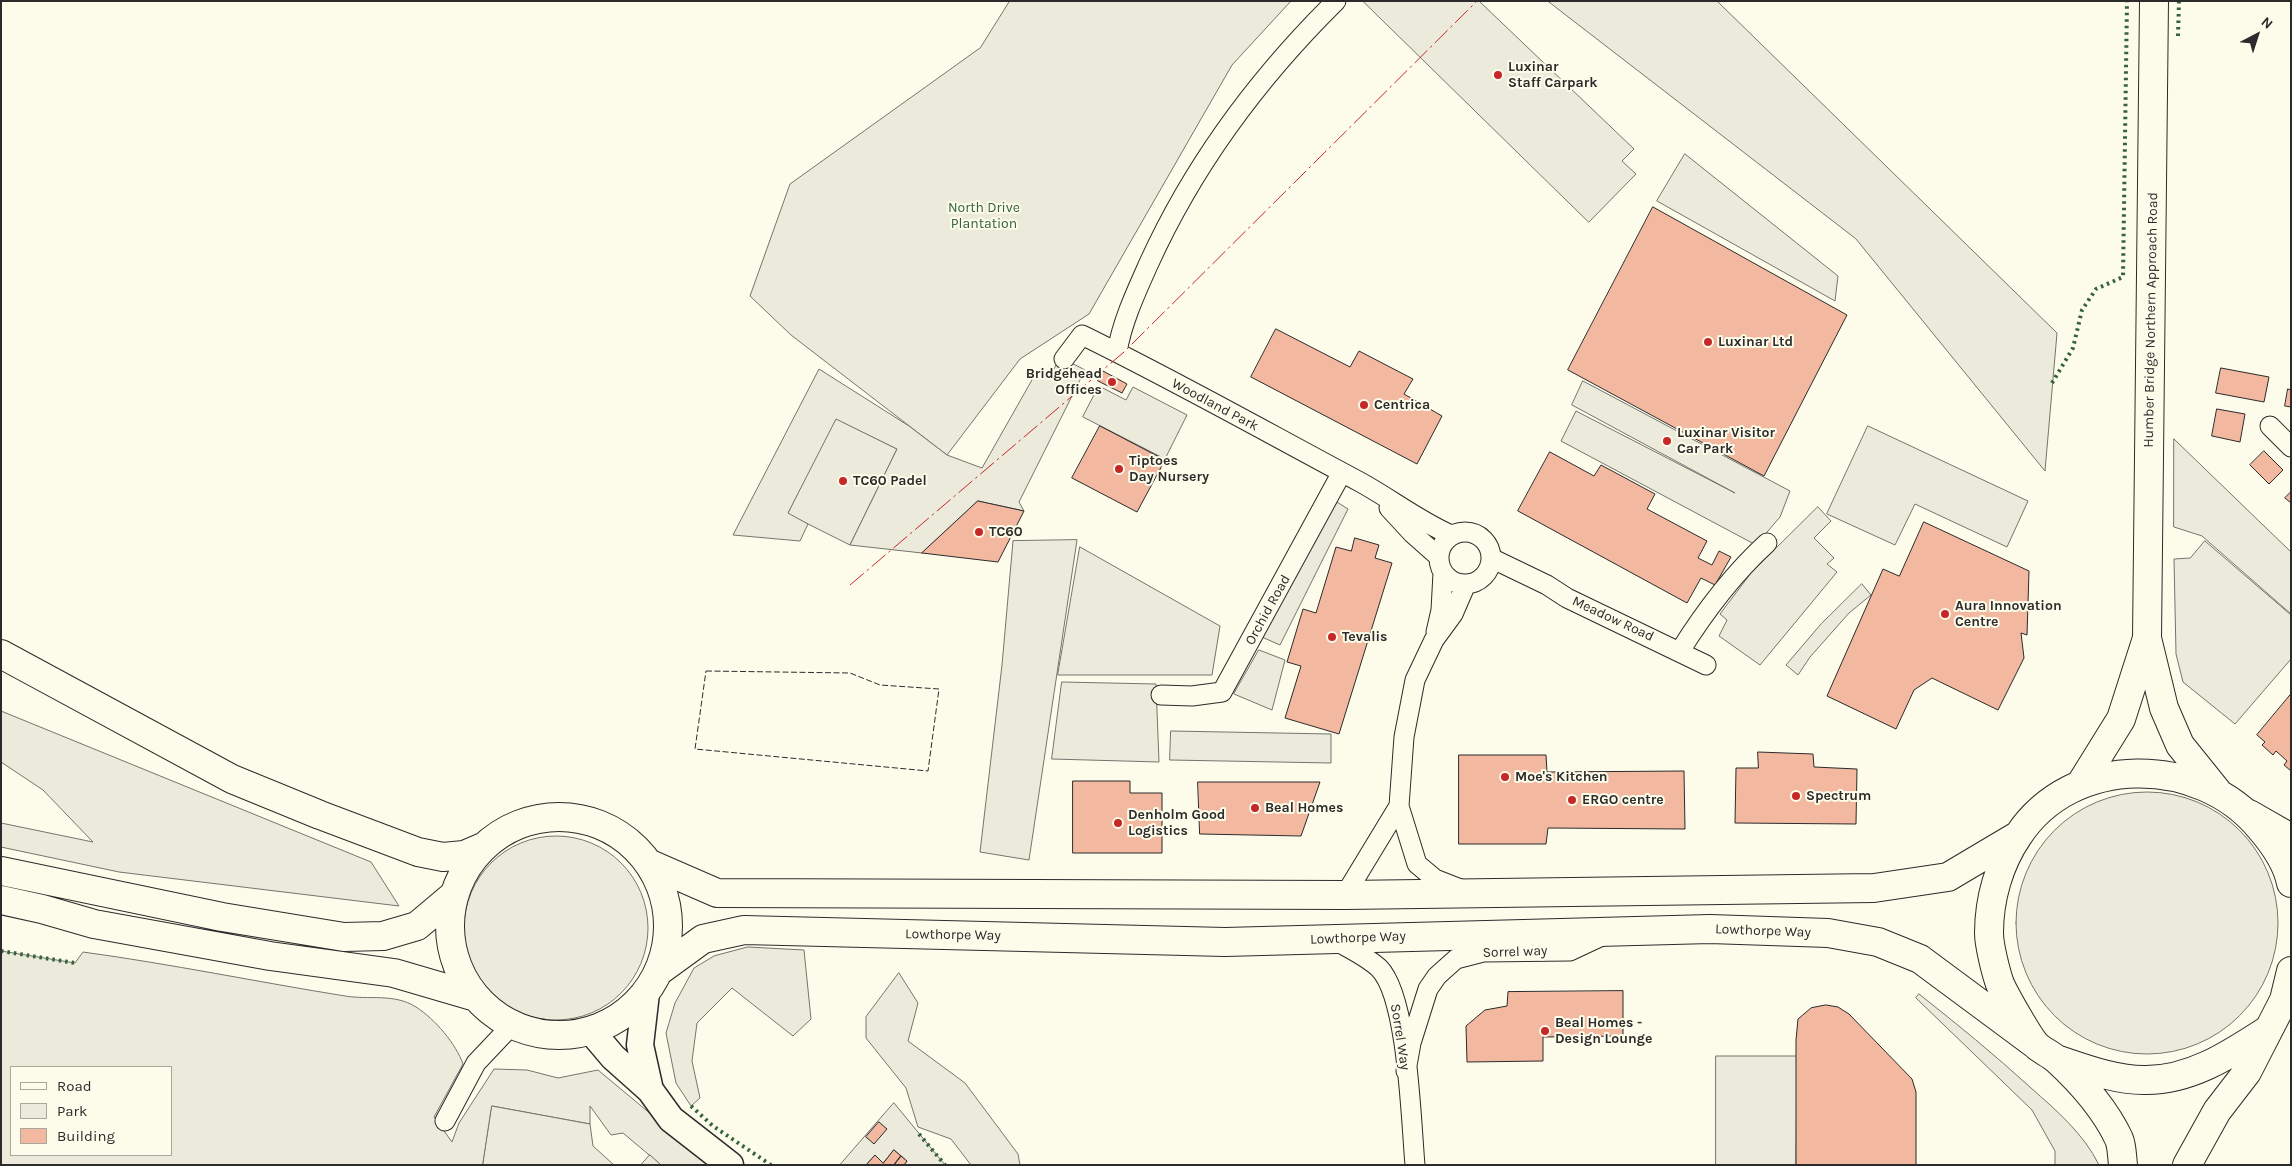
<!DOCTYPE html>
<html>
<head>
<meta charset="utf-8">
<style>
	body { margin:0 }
	#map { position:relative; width:2292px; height:1166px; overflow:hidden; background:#fdfbea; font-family:Karla,sans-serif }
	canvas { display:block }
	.frame { position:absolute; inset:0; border:2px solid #2b2b2b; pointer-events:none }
	.legend { position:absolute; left:10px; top:1066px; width:162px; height:90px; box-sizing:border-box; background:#fdfbea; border:1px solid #a9a89e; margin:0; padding:6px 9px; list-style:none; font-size:15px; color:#2b2b2b }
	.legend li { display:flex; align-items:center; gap:10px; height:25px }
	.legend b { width:25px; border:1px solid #a9a89e }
	.north { position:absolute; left:2232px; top:10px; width:50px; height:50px; -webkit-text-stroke:4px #fdfbea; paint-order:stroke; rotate:40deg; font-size:14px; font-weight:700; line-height:20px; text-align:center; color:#2b2b2b }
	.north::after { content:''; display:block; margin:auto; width:18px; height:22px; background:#2b2b2b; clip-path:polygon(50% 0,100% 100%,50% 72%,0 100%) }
</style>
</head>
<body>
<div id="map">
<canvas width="2292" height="1166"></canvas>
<div class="frame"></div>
<ul class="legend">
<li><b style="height:6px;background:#fdfbea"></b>Road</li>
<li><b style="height:14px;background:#ecebdb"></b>Park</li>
<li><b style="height:14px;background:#f2b8a0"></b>Building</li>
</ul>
<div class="north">N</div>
</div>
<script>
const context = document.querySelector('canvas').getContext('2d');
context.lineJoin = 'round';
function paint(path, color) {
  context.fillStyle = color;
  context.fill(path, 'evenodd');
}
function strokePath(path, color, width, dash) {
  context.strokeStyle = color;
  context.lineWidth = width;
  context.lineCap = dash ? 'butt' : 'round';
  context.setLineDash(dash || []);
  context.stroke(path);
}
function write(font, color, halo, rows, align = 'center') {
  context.font = font + ' Karla,sans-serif';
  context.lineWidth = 4;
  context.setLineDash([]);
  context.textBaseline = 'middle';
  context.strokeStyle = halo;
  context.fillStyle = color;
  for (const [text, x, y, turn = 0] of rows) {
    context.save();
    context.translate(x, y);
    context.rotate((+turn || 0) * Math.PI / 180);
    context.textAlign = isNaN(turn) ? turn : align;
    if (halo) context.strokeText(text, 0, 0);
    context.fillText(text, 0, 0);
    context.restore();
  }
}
const green = new Path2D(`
	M1010,1h281l-59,64 -143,249 -69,45 -73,96 -156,-120 -41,-39 40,-112 190,-136z
	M1548,1h169l340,332 -12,138 -189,-232z
	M835,418l62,31 -47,96 -62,-31z
	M2174,439l117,113v62l-89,-78 -28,-9z
	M1077,540l-48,320 -49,-8 22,-187 11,-124z
	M1,711l370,151 28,44 -280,-34 -118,-25v-24l92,19 -50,-52 -42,-28z
	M2016 923a131 131 0 1 1 262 0a131 131 0 1 1-262 0Z
	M464 928a92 92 0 1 1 184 0a92 92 0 1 1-184 0Z
	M748,947l56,3 7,69 -18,17 -61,-48 -35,35 -5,38 8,37 -9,8 -15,-23 -10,-50 9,-30 19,-35 20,-12z
	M1,951l74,12 8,-11c88,12 175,30 262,44 24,4 49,-3 71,11 19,12 40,37 47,57l-29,53 18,25 7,-19 35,-54 33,1 31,8 40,-8 114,95h-51l-38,-32 -12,2 -21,-29v18l-98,-18 -9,59h-482zM11,1067h160v88h-160z
	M899,973l19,30 -10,38 57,42 53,71 2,11h-49l-20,-26 -33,-12 -12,-39 -40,-50v-21z
	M1919,994c38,30 76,61 112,94 25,22 53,46 68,77h-44v-14l-23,-41 -116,-112z
	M894,1103l51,62h-41l3,-4 -13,-11 -11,13 -8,-8 -9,10h-26z`);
const parking = new Path2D(`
	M1363,1h116l155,148 -12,12 14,13 -47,48z
	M1685,154l153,122 -3,25 -178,-100z
	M1060,357l25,13 -66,132 5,9 -46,-10 -56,52 -72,-8 47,-96 -61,-30 -48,94 20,11 -8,17 -67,-6 86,-166 90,57 38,29 35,13 55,-97 14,4z
	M1583,381l207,110 -10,26 -24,28 -195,-104 15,-30 159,82 -163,-88z
	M1099,386l27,14 7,-13 54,28 -22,44 -82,-42z
	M1868,426l160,75 -21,46 -92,-43 -20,41 -68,-31z
	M1329,497l19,12 -68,136 -25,-11z
	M1818,507l13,14 -17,17 20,20 -7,6 10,8 -77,93 -41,-29 8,-16 -7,-6 31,-41z
	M2205,541l86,74v44l-56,65 -52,-42 -7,-28 -2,-95 16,-1z
	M1080,547l140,79 -8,49h-154z
	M1862,584l9,11 -22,18 -39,44 -12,18 -12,-10 35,-41z
	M1259,650l26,10 -13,50 -38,-16z
	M1062,682l94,2 3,78 -107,-3z
	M1171,731l160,3v29l-161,-3z
	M1716,1056h81l-1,109h-80z
	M492,1106l98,18 3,22 21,19h-131z
	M650,1155l11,10h-20z`);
const building = new Path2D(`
	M1653,207l194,108 -83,161 -196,-106z
	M1276,329l74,38 9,-16 54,28 -9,15 38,22 -25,48 -166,-87z
	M2221,368l48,9 -5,25 -48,-9z
	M1103,371l24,13 -5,9 -24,-12z
	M2288,389l3,1v17l-6,-1z
	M2217,409l28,5 -5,28 -28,-6z
	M1100,426l65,34 -28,52 -65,-34z
	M2264,451l19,19 -14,14 -19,-19z
	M1550,452l44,24 7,-11 54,29 -8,15 60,32 -9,17 14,7 7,-14 12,6 -16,28 -14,-7 -14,25 -169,-92z
	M2291,492v11l-6,-5z
	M978,501l46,10 -26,51 -76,-9z
	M1924,522l105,49 -2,64 -6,-2 3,25 -26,52 -66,-32 -18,12 -18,39 -69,-33 56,-127 16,7z
	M1355,538l24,7 -4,13 17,5 -53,171 -54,-16 16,-52 -14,-4 16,-53 13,4 20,-66 15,4z
	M2291,694v77l-7,-6 3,-4 -11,-10 -3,4 -11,-10 3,-3 -8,-7z
	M1758,752l55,2 1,13 43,2 -1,55 -121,-1 1,-55h22z
	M1459,755h87l1,17 137,-1 1,58 -137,-1 -2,16h-87z
	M1073,781h57v12h32v60h-89z
	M1198,782h122l-19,54 -101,-2z
	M1623,991v45l-80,1v24l-76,1 -1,-36 19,-16 22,-4 1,-14z
	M1826,1005l12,2 11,7 63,65 4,13v73h-120v-125l2,-21 13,-11z
	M879,1122l8,7 -13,15 -8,-7z
	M894,1150l7,6 -7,9h-28l9,-10 8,8z
	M901,1156l6,5 -3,4h-10z`);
const street = new Path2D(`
	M1117,352c5,-30 19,-60 32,-89 45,-99 109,-185 187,-262
	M1064,359l18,-24c94,46 186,98 278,147 31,17 59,39 91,53
	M2270,426l21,21
	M1389,508l24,26 26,23
	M1439 558a26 26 0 1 1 52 0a26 26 0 1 1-52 0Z
	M1491,558l56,27 20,13 139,67
	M1436,632l5,-22 2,-37
	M1680,651c25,-40 52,-76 87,-108
	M1161,695l31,1 30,-4 119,-218
	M1463,890l-28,-11 -18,-15 -18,-58 5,-69 11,-57 19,-40 19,-26 13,-30
	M1345,895l54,-89
	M1333,939c15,9 33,17 46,29 29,29 32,153 36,197
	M1406,1071l5,-28 17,-54 9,-13 19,-17 27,-7 87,-1 32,-15
	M445,1121l31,-58 36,-38`);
const secondary = new Path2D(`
	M646,993l-6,52 10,45
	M591,1031l22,26 37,33 21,29 59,46`);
const primary = new Path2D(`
	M2249,814l42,24`);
const highway = new Path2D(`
	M2154,1l-7,637 17,70 16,37 37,46
	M1,654l231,125 88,36 98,37 25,5 21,-2 21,-9
	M2080,785l41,-66 26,-81
	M450 926a109 109 0 1 1 218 0a109 109 0 1 1-218 0Z
	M648,863l69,30 628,2 529,-7 74,-11 69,-41
	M1,871l221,46 122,20 39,-1 34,-10 38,-32
	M1,900l41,9 52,15 176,32 124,17 82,24
	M659,971l44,-32 41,-9 481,12 485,-13 118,4 50,9 42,17 116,86
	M2059,1060c27,9 56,20 85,20 47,1 88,-27 125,-51
	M2123,1165c-1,-8 -1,-19 -4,-26 -14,-30 -39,-58 -63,-80 -6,-5 -13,-8 -19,-13 -8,-8 -32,-51 -37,-62 -4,-11 -11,-39 -11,-51 0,-34 10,-69 29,-97 54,-83 182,-81 242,-8 13,15 27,35 31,55
	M2187,1165l30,-54 30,-39 37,-72 7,-29`);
const hedge = new Path2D(`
	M2178,36l1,-35
	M2052,383l21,-35 9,-38 14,-21 27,-12 4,-276
	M1,951l74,12
	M691,1106l22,20 58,39
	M919,1134l26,31`);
const fence = new Path2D(`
	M706,671l144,2 30,12 59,4 -11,82 -233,-22z`);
const power = new Path2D(`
	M850,585l274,-233 353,-351`);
const markers = [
	[1498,75,5,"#c62828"],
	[1708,342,5,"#c62828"],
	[1112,382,5,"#c62828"],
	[1364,405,5,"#c62828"],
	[1667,441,5,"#c62828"],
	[1119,469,5,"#c62828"],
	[843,481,5,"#c62828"],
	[979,532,5,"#c62828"],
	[1945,614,5,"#c62828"],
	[1332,637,5,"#c62828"],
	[1505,777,5,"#c62828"],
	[1796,796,5,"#c62828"],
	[1572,800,5,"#c62828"],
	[1255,808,5,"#c62828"],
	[1118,823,5,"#c62828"],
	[1545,1031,5,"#c62828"]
];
const poiNames = [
	["Luxinar",1508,67],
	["Staff Carpark",1508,83],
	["Luxinar Ltd",1718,342],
	["Bridgehead",1102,374,"right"],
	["Offices",1102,390,"right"],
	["Centrica",1374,405],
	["Luxinar Visitor",1677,433],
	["Car Park",1677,449],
	["Tiptoes",1129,461],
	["Day Nursery",1129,477],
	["TC60 Padel",853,481],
	["TC60",989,532],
	["Aura Innovation",1955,606],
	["Centre",1955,622],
	["Tevalis",1342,637],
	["Moe's Kitchen",1515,777],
	["Spectrum",1806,796],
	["ERGO centre",1582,800],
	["Beal Homes",1265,808],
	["Denholm Good",1128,815],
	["Logistics",1128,831],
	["Beal Homes -",1555,1023],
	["Design Lounge",1555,1039]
];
const parkNames = [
	["North Drive",984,208],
	["Plantation",984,224]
];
const streetNames = [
	["Humber Bridge Northern Approach Road",2151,320,-89],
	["Woodland Park",1215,405,28],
	["Orchid Road",1268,610,-61],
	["Meadow Road",1613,619,25],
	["Lowthorpe Way",1763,931,2],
	["Lowthorpe Way",953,935,1],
	["Lowthorpe Way",1358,938,-2],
	["Sorrel way",1515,952,-2],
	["Sorrel Way",1400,1037,81]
];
paint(green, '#ecebdb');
strokePath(green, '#74746e', 1);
paint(parking, '#eceadb');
strokePath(parking, '#74746e', 1);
paint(building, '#f2b8a0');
strokePath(building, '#2b2b2b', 1);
strokePath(street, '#2b2b2b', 21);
strokePath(secondary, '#2b2b2b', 29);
strokePath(primary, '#2b2b2b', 30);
strokePath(highway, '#2b2b2b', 30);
strokePath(street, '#fdfbea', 19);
strokePath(secondary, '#fdfbea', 26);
strokePath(primary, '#fdfbea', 28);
strokePath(highway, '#fdfbea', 28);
strokePath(hedge, '#34623c', 4, [2.5, 4]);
strokePath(fence, '#2b2b2b', 1, [6, 2.5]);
strokePath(power, '#c62828', 1, [18, 4, 2.5, 4]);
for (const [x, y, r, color] of markers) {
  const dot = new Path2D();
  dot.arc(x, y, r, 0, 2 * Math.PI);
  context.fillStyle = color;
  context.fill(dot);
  strokePath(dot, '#fdfbea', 2);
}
write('bold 14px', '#2b2b2b', '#fdfbea', poiNames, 'left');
write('14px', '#34623c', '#fdfbea', parkNames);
write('14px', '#2b2b2b', '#fdfbea', streetNames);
</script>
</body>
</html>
